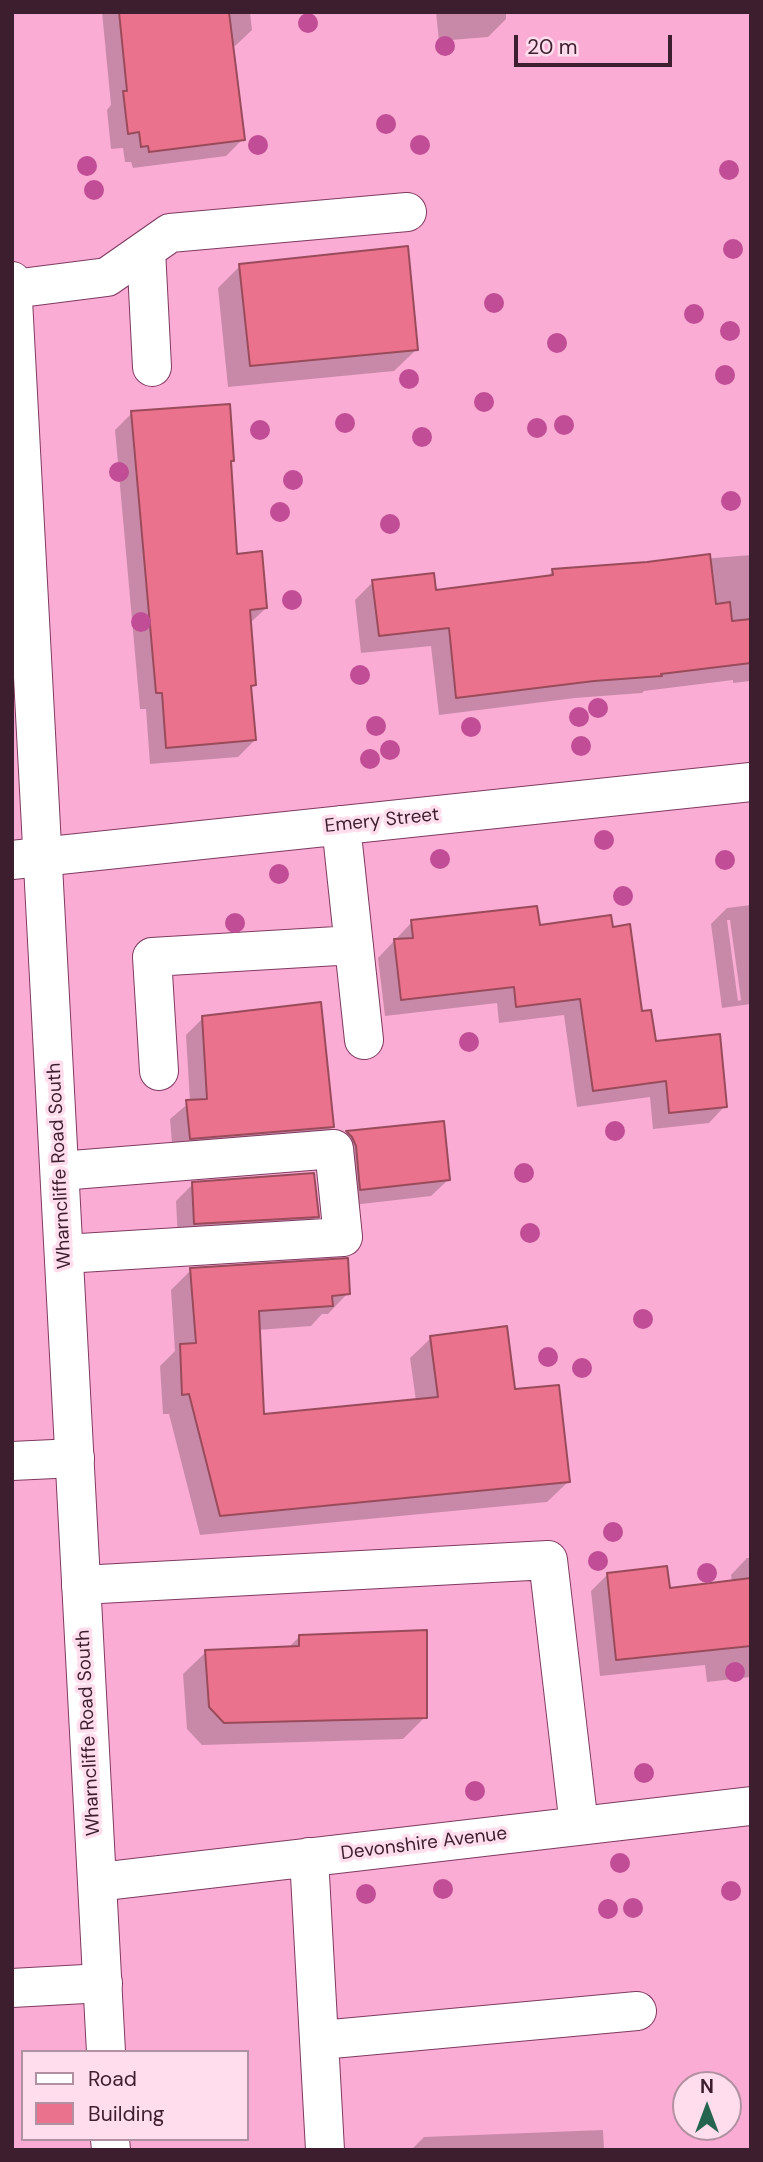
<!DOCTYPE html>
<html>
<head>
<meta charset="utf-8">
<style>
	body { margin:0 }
	#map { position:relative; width:763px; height:2162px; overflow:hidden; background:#fbacd4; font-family:"DM Sans",sans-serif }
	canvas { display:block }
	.frame { position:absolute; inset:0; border:14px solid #3c1e2e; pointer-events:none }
	.legend { position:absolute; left:21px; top:2050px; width:228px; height:91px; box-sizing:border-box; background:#ffdded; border:2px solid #b191a1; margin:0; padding:9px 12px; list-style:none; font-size:21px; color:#3c1e2e }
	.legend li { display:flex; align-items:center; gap:14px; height:35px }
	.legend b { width:35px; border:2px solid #b191a1 }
	.north { position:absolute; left:672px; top:2071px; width:70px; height:70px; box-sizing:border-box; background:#ffdded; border:2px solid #b191a1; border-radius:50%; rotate:0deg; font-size:19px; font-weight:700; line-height:28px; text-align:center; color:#3c1e2e }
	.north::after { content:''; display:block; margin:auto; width:24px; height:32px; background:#27644f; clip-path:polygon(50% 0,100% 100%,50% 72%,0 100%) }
	.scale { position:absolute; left:514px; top:35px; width:158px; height:32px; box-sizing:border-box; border:4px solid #3c1e2e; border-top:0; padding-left:9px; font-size:21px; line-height:24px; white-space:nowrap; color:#3c1e2e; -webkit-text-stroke:5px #ffdded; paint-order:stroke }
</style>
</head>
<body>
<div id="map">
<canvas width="763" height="2162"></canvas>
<div class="frame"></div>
<ul class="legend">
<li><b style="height:9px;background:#fff"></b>Road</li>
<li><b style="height:19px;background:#eb728d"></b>Building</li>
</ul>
<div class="north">N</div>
<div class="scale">20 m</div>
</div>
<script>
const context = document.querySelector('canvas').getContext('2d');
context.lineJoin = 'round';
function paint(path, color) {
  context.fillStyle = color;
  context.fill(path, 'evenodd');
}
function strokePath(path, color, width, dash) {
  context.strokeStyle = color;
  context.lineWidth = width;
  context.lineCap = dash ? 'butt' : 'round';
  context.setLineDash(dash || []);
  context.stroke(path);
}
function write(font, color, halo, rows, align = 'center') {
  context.font = font + ' "DM Sans",sans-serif';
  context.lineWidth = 7;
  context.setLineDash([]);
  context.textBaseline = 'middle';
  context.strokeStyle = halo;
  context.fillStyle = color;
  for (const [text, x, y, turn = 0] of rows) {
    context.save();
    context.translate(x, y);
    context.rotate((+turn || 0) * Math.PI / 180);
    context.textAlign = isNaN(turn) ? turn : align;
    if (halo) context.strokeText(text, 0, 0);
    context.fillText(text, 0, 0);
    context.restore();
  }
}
const shadow = new Path2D(`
	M102,12h148l2,18 -17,16 -4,1 12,92 -17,17 -93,12 -2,-6h-6l-2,-14 -12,1 -4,-39 4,-5z
	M436,12h70v7l-18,18 -49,4z
	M240,266l177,83 -23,22 -166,16 -10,-99z
	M132,413l100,47 -3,3 7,93 30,52 -17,16 5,61 -4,4 5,51 -17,17 -88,7 -4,-55h-6l-25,-279z
	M751,555v139l-1,-13 -17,2v-3l-89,11 -2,2 -67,5 -136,17 -8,-69 -70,7 -6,-53 18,-18 61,10 112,-14 7,-7z
	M751,905v99l-29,4 -11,-84 16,-16zM727,920h3l11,80 -3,1z
	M412,922l199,7 30,84 13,30 71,63 -16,17 -56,6 -3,-32 -73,10 -13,-92 -65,8 -2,-20 -112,13 -7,-58z
	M203,1018l129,109 -16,17 -143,11 -3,-36 20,-17 -4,-67z
	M442,1123l6,57 -17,16 -87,10 -14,-57 16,-16z
	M193,1184l124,32 -17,17 -122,7 -2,-39z
	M191,1270l157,23 -20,21h-6l-11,12 -53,4 4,86 154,-15 -6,-43 21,-20 83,53 54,91 -21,20 -347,33 -31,-121h-6l-3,-48 15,-15 -4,-61z
	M747,1558h4v119l-44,5 -2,-17 -105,11 -9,-85 17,-17 60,16 64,-7 -1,-8z
	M300,1636l125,81 -22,22 -201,6 -15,-16 -4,-55 23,-22 82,-4z
	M603,2130l1,20h-193l13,-13z`);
const building = new Path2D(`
	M119,12h110l16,128 -96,12 -1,-6 -7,1 -2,-15 -11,2 -5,-43h4z
	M408,246l10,104 -168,16 -11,-102z
	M230,404l4,57h-3l6,93 25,-3 5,57 -17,2 6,75 -5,1 5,54 -90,8 -4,-55h-6l-25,-282z
	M710,554l6,50 14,-2 2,19 19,-2v44l-90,11 1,2 -68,5 -138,17 -7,-70 -70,8 -7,-56 62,-7 2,17 117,-15 -1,-6 95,-7z
	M537,906l3,19 71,-10 2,12 17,-3 12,87 9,-1 5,31 64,-7 7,73 -58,6 -3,-32 -73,10 -13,-92 -64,8 -2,-20 -113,13 -7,-61 19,-1 -2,-18z
	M321,1002l13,125 -144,12 -4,-39 21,-1 -5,-83z
	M444,1121l6,59 -90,10 -4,-44 -4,-9 -6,-6z
	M314,1173l5,44 -125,7 -2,-42z
	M348,1258l2,36 -18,2 1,10 -74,5 5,103 174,-17 -8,-61 77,-10 8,63 44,-4 11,97 -350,34 -31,-122 -7,1 -2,-51 16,-1 -6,-75z
	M667,1566l3,22 81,-10v68l-135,14 -9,-87z
	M427,1630v88l-203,5 -15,-16 -4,-57 94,-4v-11z`);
const minor = new Path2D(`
	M146,250l6,117
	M13,289l94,-12 63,-44 237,-21
	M341,825l23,215
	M12,860l739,-78
	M159,1071l-7,-114 202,-12
	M60,1171l274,-22 9,88 -279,17
	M12,1461l63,-3
	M81,1585l467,-25 31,266
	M309,1857l16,293
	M98,1882l653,-76
	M12,1988l91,-5
	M321,2040l316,-29`);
const major = new Path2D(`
	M12,281l94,1771
	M110,2139l1,11`);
const trees = [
	[308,23],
	[445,46],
	[386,124],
	[258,145],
	[420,145],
	[87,166],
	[729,170],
	[94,190],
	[733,249],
	[494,303],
	[694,314],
	[730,331],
	[557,343],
	[725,375],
	[409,379],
	[484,402],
	[345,423],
	[564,425],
	[537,428],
	[260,430],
	[422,437],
	[119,472],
	[293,480],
	[731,501],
	[280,512],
	[390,524],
	[292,600],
	[141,622],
	[360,675],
	[598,708],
	[579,717],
	[376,726],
	[471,727],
	[581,746],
	[390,750],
	[370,759],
	[604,840],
	[440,859],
	[725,860],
	[279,874],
	[623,896],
	[235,923],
	[469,1042],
	[615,1131],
	[524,1173],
	[530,1233],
	[643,1319],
	[548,1357],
	[582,1368],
	[613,1532],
	[598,1561],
	[707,1573],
	[735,1672],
	[644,1773],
	[475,1791],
	[620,1863],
	[443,1889],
	[731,1891],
	[366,1894],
	[633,1908],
	[608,1909]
];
const streetNames = [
	["Emery Street",382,821,-6],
	["Wharncliffe Road South",60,1166,-93],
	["Wharncliffe Road South",89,1733,-93],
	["Devonshire Avenue",424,1844,-7]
];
paint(shadow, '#0003');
paint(building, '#eb728d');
strokePath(building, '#994b5c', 2);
strokePath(minor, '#7e3a60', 40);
strokePath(major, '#7e3a60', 40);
strokePath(minor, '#fff', 38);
strokePath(major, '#fff', 38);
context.fillStyle = '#c04d95';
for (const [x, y] of trees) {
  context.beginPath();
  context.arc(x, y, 10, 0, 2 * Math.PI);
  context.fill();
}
write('19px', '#3c1e2e', '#ffdded', streetNames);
</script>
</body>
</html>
